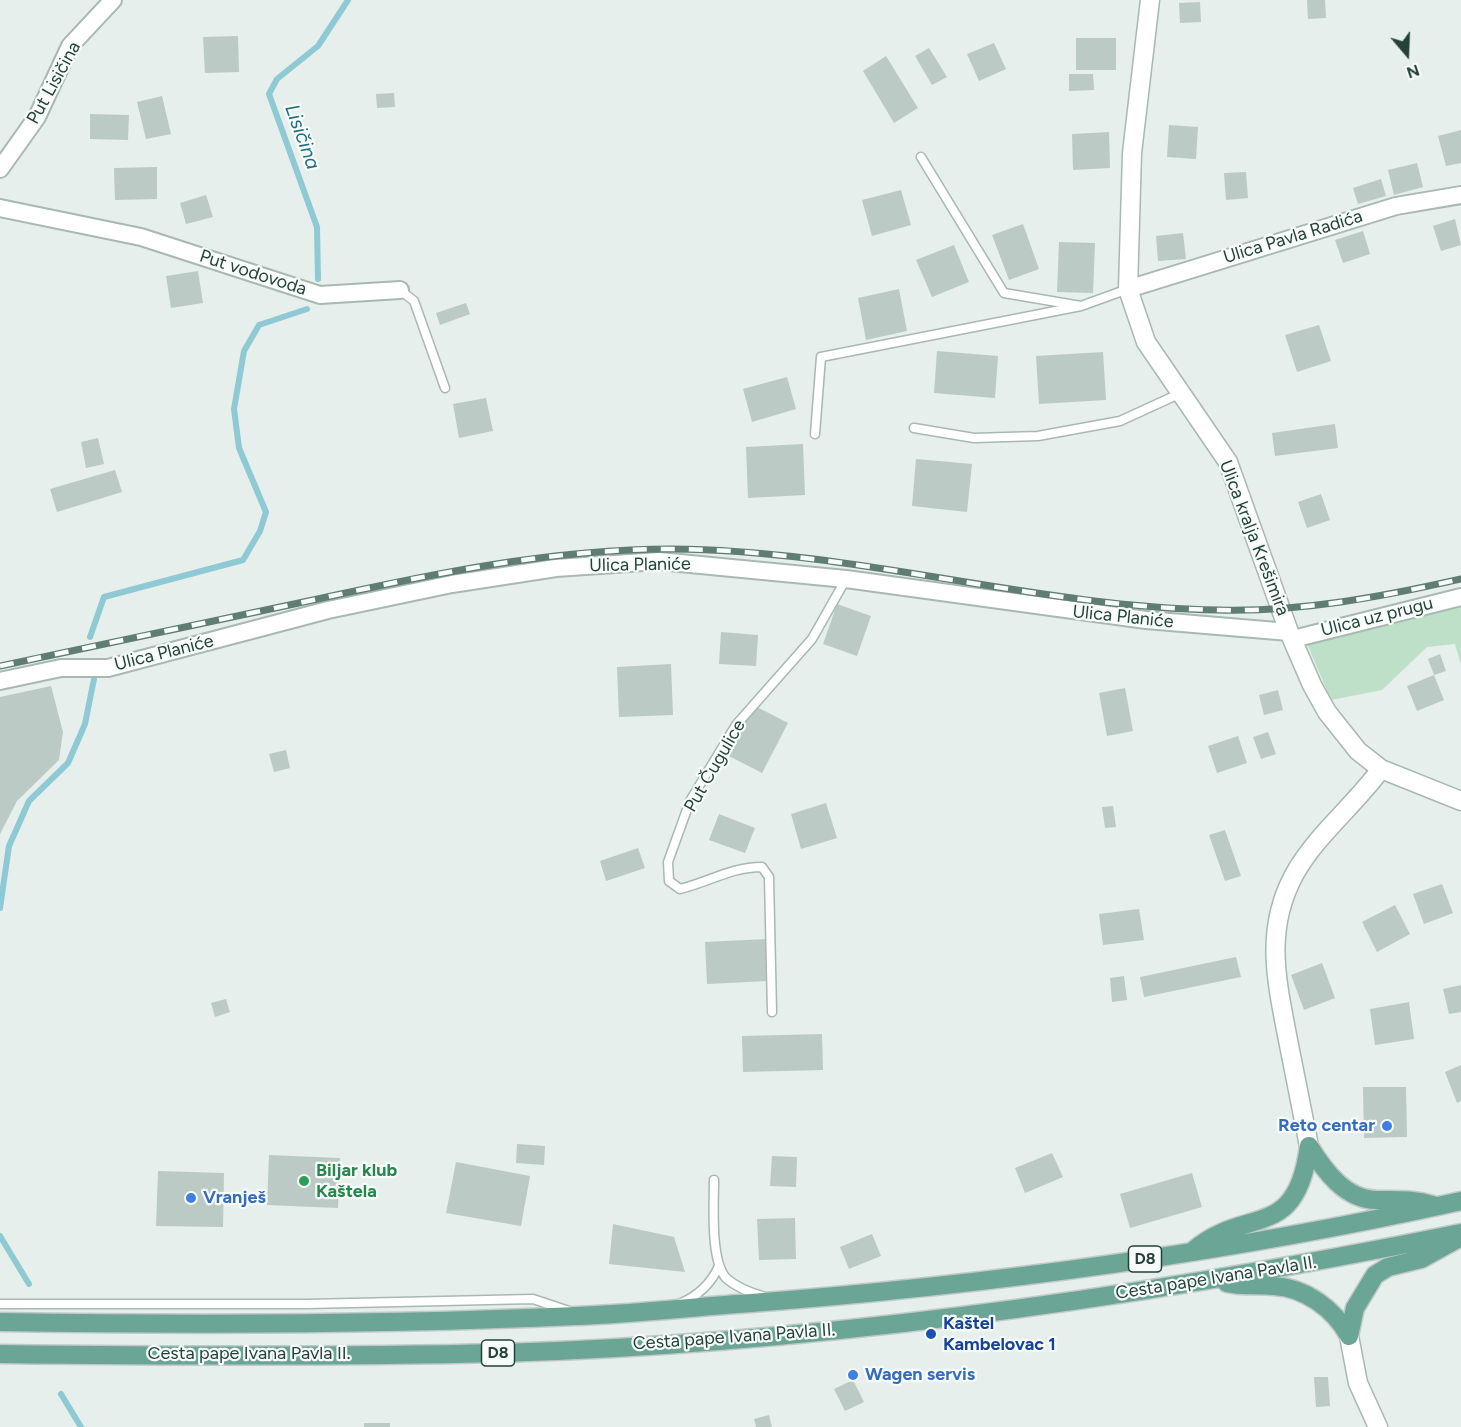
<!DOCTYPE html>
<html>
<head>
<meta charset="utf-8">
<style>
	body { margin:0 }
	#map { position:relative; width:1461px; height:1427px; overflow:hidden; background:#e6efeb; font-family:Figtree,sans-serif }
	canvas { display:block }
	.north { position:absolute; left:1377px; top:24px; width:60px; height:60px; -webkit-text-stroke:4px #f7fbf9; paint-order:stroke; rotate:161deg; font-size:16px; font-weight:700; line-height:24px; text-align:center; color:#24423a }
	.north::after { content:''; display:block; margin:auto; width:21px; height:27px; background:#24423a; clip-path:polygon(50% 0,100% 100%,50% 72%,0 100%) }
</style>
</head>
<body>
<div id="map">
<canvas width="1461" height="1427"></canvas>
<div class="north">N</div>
</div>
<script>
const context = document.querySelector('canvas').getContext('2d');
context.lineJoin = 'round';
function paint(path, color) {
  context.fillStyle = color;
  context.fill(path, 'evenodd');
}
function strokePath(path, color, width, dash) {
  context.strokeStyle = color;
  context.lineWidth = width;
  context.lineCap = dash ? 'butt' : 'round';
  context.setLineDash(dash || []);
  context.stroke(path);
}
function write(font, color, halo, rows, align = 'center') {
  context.font = font + ' Figtree,sans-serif';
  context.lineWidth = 4.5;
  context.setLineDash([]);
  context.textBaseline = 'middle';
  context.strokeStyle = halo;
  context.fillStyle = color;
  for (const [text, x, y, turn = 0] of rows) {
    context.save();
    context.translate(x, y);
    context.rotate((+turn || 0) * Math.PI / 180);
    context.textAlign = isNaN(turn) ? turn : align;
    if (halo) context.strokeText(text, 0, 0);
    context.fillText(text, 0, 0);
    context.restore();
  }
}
const green = new Path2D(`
	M1461,603v62l-6,-21 -28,3 -45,43 -51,10 -23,-54 1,-4z`);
const stream = new Path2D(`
	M318,279l-1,-52 -48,-133 8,-15 41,-33 30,-46
	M90,637l14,-40 139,-37 17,-29 6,-19 -27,-64 -5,-39 10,-58 15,-26 48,-16
	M0,908l9,-62 20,-45 39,-38 17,-39 9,-45
	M0,1236l29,48
	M61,1394l20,33`);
const building = new Path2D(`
	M1307,0h18l1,18 -18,1z
	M1200,2l1,20 -21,1 -1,-20z
	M238,36l1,36 -34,1 -2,-36z
	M1076,38h40v32h-40z
	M994,43l12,26 -27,12 -12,-27z
	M929,48l18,29 -15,8 -17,-29z
	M886,56l32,52 -24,15 -31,-52z
	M1069,74h24l1,16 -25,1z
	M394,93l1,14 -18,1 -1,-14z
	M162,96l9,38 -25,5 -9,-37z
	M90,114l39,1 -1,25 -38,-1z
	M1169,125l29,2 -2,32 -29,-2z
	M1461,130v33l-15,3 -8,-30z
	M1109,132l1,36 -37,2 -1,-36z
	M1417,163l6,24 -29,8 -6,-25z
	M157,167v32l-42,1 -1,-32z
	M1246,172l2,26 -22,2 -2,-27z
	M1381,179l5,17 -28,8 -5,-16z
	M901,190l10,35 -39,11 -10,-36z
	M206,195l7,22 -27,7 -6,-21z
	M1455,219l6,26 -20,6 -8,-25z
	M1023,224l16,45 -30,11 -17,-45z
	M1363,231l7,23 -27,9 -8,-23z
	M1183,233l3,26 -28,2 -2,-25z
	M1059,242l36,1 -2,50 -36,-1z
	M954,245l15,37 -37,15 -16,-37z
	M198,271l5,32 -32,5 -5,-32z
	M899,289l8,42 -41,9 -8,-42z
	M466,303l4,11 -30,11 -4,-12z
	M1319,325l12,36 -34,11 -12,-37z
	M937,351l61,5 -3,42 -61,-5z
	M1103,352l3,48 -67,4 -3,-48z
	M787,377l9,32 -44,13 -9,-33z
	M486,398l7,33 -34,7 -6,-34z
	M1335,424l3,24 -63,8 -3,-23z
	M98,438l6,26 -18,4 -5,-26z
	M803,444l2,51 -57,3 -2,-51z
	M916,459l56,5 -5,48 -55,-6z
	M115,470l7,22 -65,20 -7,-23z
	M1321,494l9,26 -23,8 -9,-26z
	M837,604l34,12 -14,40 -34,-12z
	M721,632l37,3 -2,31 -37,-2z
	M1440,654l6,17 -12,4 -6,-16z
	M671,664l2,51 -54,2 -2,-50z
	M1434,675l10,25 -27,11 -10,-25z
	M51,686l12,46 -4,28 -42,41 -17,33v-137z
	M1125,688l8,43 -26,5 -8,-43z
	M1278,690l5,20 -19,5 -5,-20z
	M753,705l35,18 -26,50 -35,-18z
	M1268,732l8,22 -15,5 -8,-22z
	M1238,736l9,27 -30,10 -9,-27z
	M286,750l4,18 -16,4 -5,-18z
	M826,803l11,35 -36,11 -10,-35z
	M1113,806l3,21 -11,1 -3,-21z
	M719,814l36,14 -10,25 -36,-13z
	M1225,830l16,46 -16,5 -16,-46z
	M638,848l7,20 -39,13 -6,-20z
	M1442,884l11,29 -29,11 -11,-30z
	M1395,905l15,29 -33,18 -15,-30z
	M1139,909l5,31 -41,5 -4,-31z
	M766,939l2,42 -61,3 -2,-42z
	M1236,957l5,20 -97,20 -4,-20z
	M1322,963l13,35 -31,12 -13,-35z
	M1124,976l3,24 -15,2 -2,-24z
	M1461,985v27l-12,2 -6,-25z
	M226,999l4,13 -15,5 -4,-14z
	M1409,1002l5,37 -39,6 -5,-36z
	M822,1034l1,36 -80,2 -1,-36z
	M1461,1065v36l-4,2 -12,-31z
	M1363,1087h43l1,50 -43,1z
	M517,1144l28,2 -1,19 -28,-2z
	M1052,1153l11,24 -38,16 -10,-25z
	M269,1155l71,3 -2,50 -71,-3z
	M772,1156l25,1 -1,30 -26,-1z
	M456,1162l74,14 -9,50 -75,-13z
	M158,1171l66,2 -1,54 -67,-1z
	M1192,1173l10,34 -72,21 -10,-34z
	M795,1218l1,41 -37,1 -2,-41z
	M613,1224l61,13 11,35 -76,-8z
	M872,1234l9,22 -32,13 -9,-22z
	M1314,1377h14l2,29 -14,1z
	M853,1380l11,22 -19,9 -11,-22z
	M769,1415l3,12h-16l-2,-8z
	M364,1423h26v4h-26z`);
const service = new Path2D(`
	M921,157l83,136 77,13 47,-17
	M400,290l14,11 31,87
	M914,428l60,10 64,-2 82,-15 61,-28
	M815,434l6,-77 260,-51
	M772,1012l-3,-135 -7,-10c-31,0 -53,15 -82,22l-11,-8 -1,-19 22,-61 46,-76 76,-86 34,-60
	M714,1180c0,24 -4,80 12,98 11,10 25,15 39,19
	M0,1304h307l226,-5 39,13
	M679,1304c17,-7 32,-20 40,-38`);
const minor = new Path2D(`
	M0,169l37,-52 33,-71 43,-46
	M0,208l141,29 179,58 80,-5
	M1128,289l268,-83 65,-11
	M1293,639l168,-42
	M0,681l61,-13h47l220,-58 124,-26 104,-16 103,-7 187,18 300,41 143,12`);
const tertiary = new Path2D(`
	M1150,0l-18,153 -4,136 18,53 82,120 61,170 23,53 15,27 31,39 23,18 80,32
	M1309,1146c-7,-37 -15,-74 -22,-111 -11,-57 -22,-106 7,-160 22,-40 60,-69 87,-106
	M1349,1336l9,47 20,44`);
const primary = new Path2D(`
	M1309,1146c15,24 36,54 68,54 20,0 36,-1 56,5
	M1194,1250c53,-45 102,-7 115,-104
	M1227,1283c16,4 31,1 47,3 32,2 60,23 75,50
	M0,1322c192,3 384,3 576,-6 54,-2 108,-8 162,-12 242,-18 485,-50 723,-103
	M1349,1336l6,-28 20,-33 13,-8 33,-8 38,-21
	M0,1354c167,2 335,3 502,-1 322,-10 644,-56 959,-120`);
const rail = new Path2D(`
	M0,666c104,-22 208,-44 313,-66 119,-26 237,-51 359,-51 184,1 363,58 547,61 82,2 162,-13 242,-31`);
const markers = [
	[1387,1126,6,"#3f7fe0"],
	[304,1181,6,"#2e9e5b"],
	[191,1198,6,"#3f7fe0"],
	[931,1334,6,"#1a4fb4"],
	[853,1375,6,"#3f7fe0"]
];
const shields = [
	[1145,1259,33],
	[498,1353,33]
];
const shieldNames = [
	["D8",1145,1259],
	["D8",498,1353]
];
const streetNames = [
	["Put Lisičina",54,83,-61],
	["Ulica Pavla Radića",1293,237,-17],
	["Put vodovoda",253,273,18],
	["Ulica kralja Krešimira",1254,538,69],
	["Ulica Planiće",640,565,-1],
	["Ulica Planiće",1123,617,6],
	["Ulica uz prugu",1377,617,-14],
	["Ulica Planiće",164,653,-14],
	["Put Čugulice",715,766,-60],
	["Cesta pape Ivana Pavla II.",1216,1278,-9],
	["Cesta pape Ivana Pavla II.",734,1337,-4],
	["Cesta pape Ivana Pavla II.",249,1354]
];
const shopNames = [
	["Reto centar",1375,1126,"right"],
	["Vranješ",203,1198],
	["Wagen servis",865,1375]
];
const leisureNames = [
	["Biljar klub",316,1171],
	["Kaštela",316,1192]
];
const transitNames = [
	["Kaštel",943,1324],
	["Kambelovac 1",943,1345]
];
const waterNames = [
	["Lisičina",302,137,70]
];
paint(green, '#bfe0c8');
strokePath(stream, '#8ec9d4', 6);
paint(building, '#bbcac4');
strokePath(service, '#a8b8b2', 11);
strokePath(minor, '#a8b8b2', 20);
strokePath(tertiary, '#a8b8b2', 21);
strokePath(primary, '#c2cac8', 21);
strokePath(service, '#fff', 8);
strokePath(minor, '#fff', 16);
strokePath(tertiary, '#fff', 18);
strokePath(primary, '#6aa596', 18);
strokePath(rail, '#5f7d75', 7);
strokePath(rail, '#f7fbf9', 4.5, [14]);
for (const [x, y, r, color] of markers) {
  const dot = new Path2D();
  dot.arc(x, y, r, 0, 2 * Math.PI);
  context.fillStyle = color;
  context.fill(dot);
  strokePath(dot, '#f7fbf9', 2);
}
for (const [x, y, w] of shields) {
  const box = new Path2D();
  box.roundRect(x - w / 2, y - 13, w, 26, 4.5);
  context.fillStyle = '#f7fbf9';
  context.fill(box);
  strokePath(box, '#24423a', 1.5);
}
write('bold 16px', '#24423a', null, shieldNames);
write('18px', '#24423a', '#f7fbf9', streetNames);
write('bold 18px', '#366cbe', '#f7fbf9', shopNames, 'left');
write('bold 18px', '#27864d', '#f7fbf9', leisureNames, 'left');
write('bold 18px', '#164399', '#f7fbf9', transitNames, 'left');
write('italic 20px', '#1c6f80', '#f7fbf9', waterNames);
</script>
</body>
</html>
